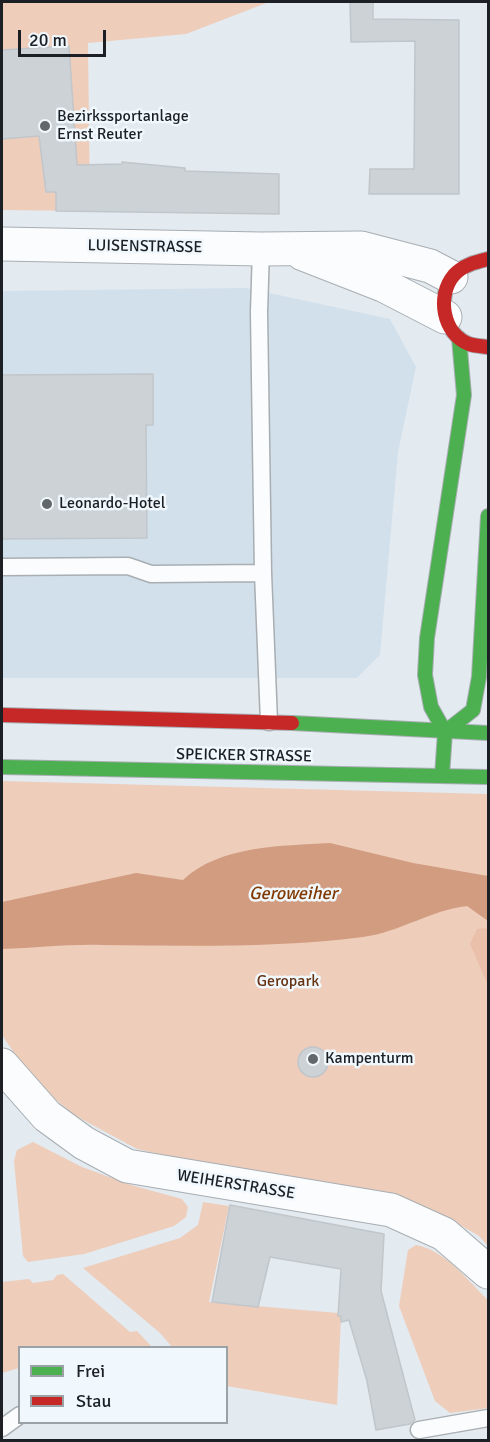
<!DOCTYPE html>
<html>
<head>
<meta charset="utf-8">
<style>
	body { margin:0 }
	#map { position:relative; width:490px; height:1442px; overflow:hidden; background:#e3eaf0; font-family:Signika,sans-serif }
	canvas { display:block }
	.frame { position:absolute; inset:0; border:3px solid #1c2024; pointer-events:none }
	.legend { position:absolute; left:18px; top:1346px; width:210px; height:78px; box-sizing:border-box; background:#f0f8fd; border:2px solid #9ba2a6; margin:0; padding:8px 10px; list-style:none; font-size:18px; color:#1c2024 }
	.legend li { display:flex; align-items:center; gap:12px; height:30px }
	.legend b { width:30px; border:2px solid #9ba2a6 }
	.scale { position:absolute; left:18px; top:30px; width:88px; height:27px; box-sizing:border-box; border:3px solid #1c2024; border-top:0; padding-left:8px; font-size:18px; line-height:21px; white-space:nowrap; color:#1c2024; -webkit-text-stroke:4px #f0f8fd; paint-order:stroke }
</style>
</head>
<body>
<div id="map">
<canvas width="490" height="1442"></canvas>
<div class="frame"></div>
<ul class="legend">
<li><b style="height:8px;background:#4caf50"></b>Frei</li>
<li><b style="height:8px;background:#c62828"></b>Stau</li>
</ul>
<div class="scale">20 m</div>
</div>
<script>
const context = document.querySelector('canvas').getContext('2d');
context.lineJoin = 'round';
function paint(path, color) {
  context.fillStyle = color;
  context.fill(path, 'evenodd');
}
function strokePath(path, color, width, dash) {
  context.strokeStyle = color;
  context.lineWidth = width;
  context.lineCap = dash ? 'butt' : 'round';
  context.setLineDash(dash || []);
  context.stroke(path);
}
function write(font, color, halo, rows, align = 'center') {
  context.font = font + ' Signika,sans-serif';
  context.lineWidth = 5;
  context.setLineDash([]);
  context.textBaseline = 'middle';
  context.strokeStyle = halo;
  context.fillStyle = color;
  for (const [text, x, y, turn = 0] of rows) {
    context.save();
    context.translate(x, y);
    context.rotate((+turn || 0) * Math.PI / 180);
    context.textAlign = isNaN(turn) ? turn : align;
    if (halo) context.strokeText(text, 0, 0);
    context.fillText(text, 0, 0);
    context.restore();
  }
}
const built = new Path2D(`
	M246,288l144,31 26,48 -18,85 -18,203 -23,23h-355v-387z`);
const green = new Path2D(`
	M2,2h267l-83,32 -98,9 2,168 -88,-1z
	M2,781l486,13v452l-9,-10 -31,-18 -311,-69 -61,-33 -42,-34 -32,-47z
	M33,1142l49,25 49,18 51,14 6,8 -2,10 -12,9 -90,28 -56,8 -5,-6 -9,-95 3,-11z
	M203,1202l26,4 -20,96 129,11v3l3,1 -4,88 -110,-19 -1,-38 -54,-1 -12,-14 -77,-65 97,-30 18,-13z
	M416,1245c29,5 52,36 72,55v108l-38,5 -15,-12 -36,-95 9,-56z
	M63,1274l67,58 7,-1 15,16 -132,1 -1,20 -17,5v7v-98l27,-3 4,4 20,-3 4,-5z`);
const forest = new Path2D(`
	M486,928l2,3v54l-18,-41 7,-15z`);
const water = new Path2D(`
	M330,843l83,20 75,13v45l-21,-15c-36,4 -67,26 -104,31 -87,11 -174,9 -261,8 -33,-1 -67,3 -100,4v-47l134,-29 47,7c37,-35 99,-34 147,-37z`);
const building = new Path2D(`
	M350,2h23v17l86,1v174h-90l1,-25h44l1,-128 -64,1z
	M69,46l8,119 45,-1v-2l63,6v3l94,3v40l-223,-3v-19h-10l-7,-56 -37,3v-89z
	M153,374v51h-7l1,113 -145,1v-164z
	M298 1062a15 15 0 1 1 30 0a15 15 0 1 1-30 0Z
	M230,1205l154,29 -3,57 34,129 -5,4 -34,6 -9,-49 -18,-61 -8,2v-6h-3l3,-47 -71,-12 -12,50 -46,-5z`);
const lane = new Path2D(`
	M261,249l-2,63 4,261 6,149
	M2,567l126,-1 23,8 112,-1
	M2,1428l18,-13
	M419,1430l69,-12`);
const street = new Path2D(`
	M2,244l259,5 100,-1 69,18 21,11
	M303,254l82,32 60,31
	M2,1065l45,51 37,27 43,23 264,44 53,24 44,38`);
const fast = new Path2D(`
	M292,723l196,10
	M445,732l28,-22 6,-33 9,-161
	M2,767l486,10
	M442,776l3,-44 -14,-25 -6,-32 2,-37 37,-243 -5,-57`);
const jam = new Path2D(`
	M488,259c-12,3 -25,6 -34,16 -18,21 -11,59 15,69 6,2 13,2 19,3
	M2,715l290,8`);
const markers = [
	[45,126,6,"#62676b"],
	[47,504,6,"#62676b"],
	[313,1059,6,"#62676b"]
];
const poiNames = [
	["Bezirkssportanlage",57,117],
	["Ernst Reuter",57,135],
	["Leonardo-Hotel",59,504],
	["Kampenturm",325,1059]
];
const streetNames = [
	["LUISENSTRASSE",145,247,1],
	["SPEICKER STRASSE",244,756,1],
	["WEIHERSTRASSE",236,1185,9]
];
const parkNames = [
	["Geropark",288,982]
];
const waterNames = [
	["Geroweiher",293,894]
];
paint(built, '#d2e0eb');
paint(green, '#eecdbb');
paint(forest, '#eac0aa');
paint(water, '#d19c7f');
paint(building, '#ccd2d6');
strokePath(building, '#c1c6cb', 1.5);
strokePath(lane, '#a8aeb2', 19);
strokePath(street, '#a8aeb2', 35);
strokePath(fast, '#a8aeb2', 16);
strokePath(jam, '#a8aeb2', 16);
strokePath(lane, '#fbfcfd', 16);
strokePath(street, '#fbfcfd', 33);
strokePath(fast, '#4caf50', 14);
strokePath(jam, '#c62828', 14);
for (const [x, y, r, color] of markers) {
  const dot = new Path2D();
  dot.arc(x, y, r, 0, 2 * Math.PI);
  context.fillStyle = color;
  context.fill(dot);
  strokePath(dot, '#f0f8fd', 2);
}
write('16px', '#1c2024', '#f0f8fd', poiNames, 'left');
write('16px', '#1c2024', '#f0f8fd', streetNames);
write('16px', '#663211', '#f0f8fd', parkNames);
write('italic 18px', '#813900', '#f0f8fd', waterNames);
</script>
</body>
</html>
